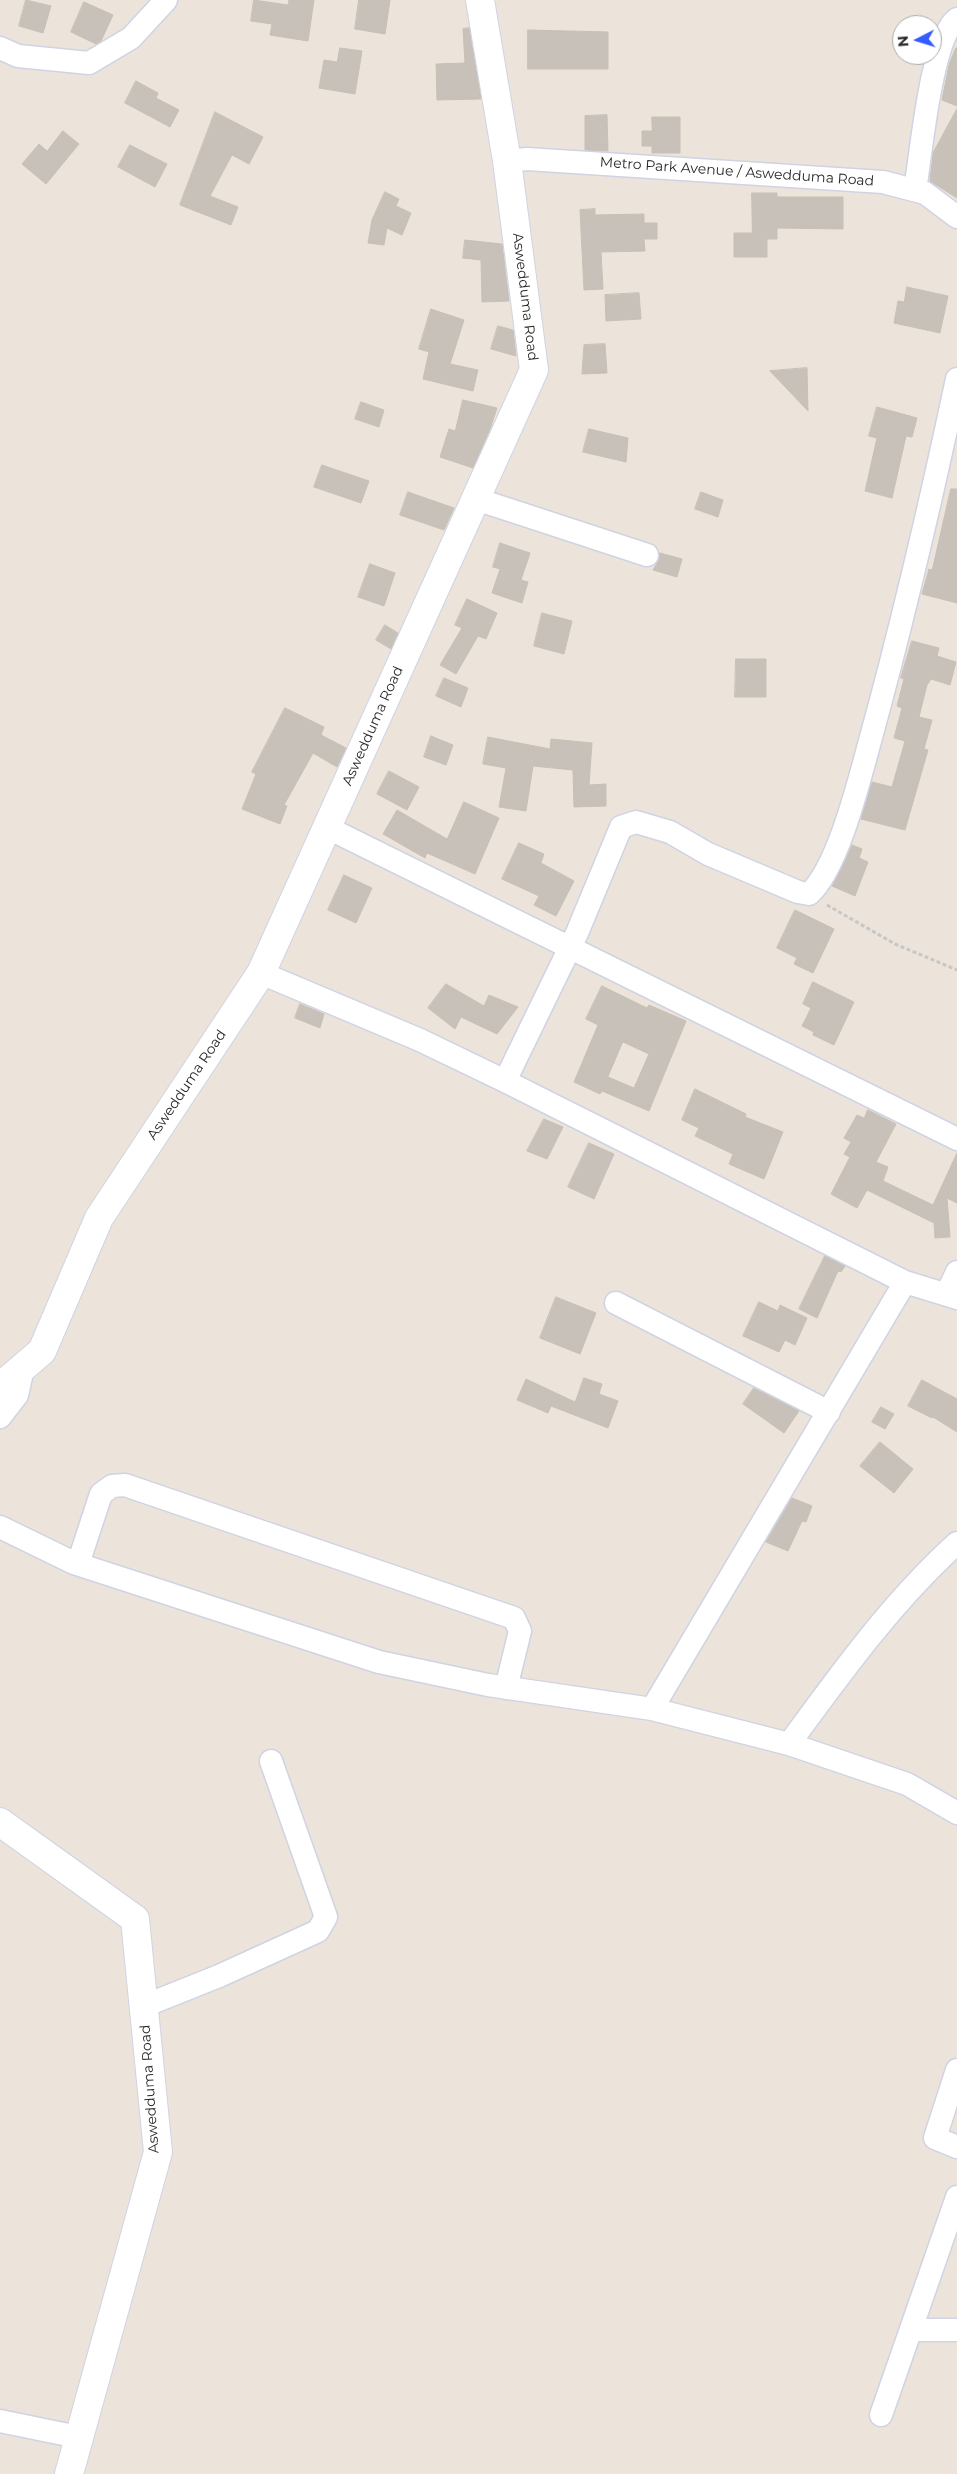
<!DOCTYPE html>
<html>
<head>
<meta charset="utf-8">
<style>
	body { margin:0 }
	#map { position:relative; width:957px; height:2474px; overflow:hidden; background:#ece4da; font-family:Montserrat,sans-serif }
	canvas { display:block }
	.north { position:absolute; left:892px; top:15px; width:50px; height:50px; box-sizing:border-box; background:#fff; border:1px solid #a9a9a9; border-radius:50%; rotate:265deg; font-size:14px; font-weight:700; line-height:20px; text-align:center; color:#292929 }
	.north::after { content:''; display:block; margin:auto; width:18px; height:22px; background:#345cff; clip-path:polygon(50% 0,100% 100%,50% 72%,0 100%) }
</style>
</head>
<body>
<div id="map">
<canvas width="957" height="2474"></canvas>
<div class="north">N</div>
</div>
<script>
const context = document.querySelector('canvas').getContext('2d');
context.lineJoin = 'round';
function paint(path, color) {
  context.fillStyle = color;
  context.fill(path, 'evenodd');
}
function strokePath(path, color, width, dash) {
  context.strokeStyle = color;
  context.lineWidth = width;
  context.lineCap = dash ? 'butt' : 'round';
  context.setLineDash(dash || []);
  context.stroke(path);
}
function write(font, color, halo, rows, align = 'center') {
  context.font = font + ' Montserrat,sans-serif';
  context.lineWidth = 4;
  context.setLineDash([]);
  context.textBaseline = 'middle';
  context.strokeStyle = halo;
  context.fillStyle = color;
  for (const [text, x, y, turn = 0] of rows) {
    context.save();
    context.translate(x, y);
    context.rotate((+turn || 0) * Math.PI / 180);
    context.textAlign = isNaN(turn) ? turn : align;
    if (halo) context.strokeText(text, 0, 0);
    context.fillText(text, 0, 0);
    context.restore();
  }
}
const building = new Path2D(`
	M26,0l25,6 -8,27 -24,-7z
	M254,0l34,5 1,-5h25l-6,41 -38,-6 2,-11 -21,-3z
	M359,0h31l-5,34 -30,-5z
	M84,2l29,13 -12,26 -5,3 -25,-12z
	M469,28l12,71 -44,1 -1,-36 29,-1 -2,-34z
	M528,30l80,2v37h-80z
	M340,48l22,3 -7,43 -36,-6 5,-28 13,2z
	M956,48h1v58l-15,-6 7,-35z
	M136,81l22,12 -2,5 23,12 -9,17 -45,-24z
	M957,109v89l-27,-17 3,-28z
	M215,112l48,25 -14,27 -17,-9 -22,41 28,11 -7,18 -51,-20z
	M607,115l1,36 -23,-1v-34z
	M652,117h28v36h-28v-7h-10v-15h10z
	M63,131l16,13 -33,40 -24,-20 17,-20 8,7z
	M130,145l37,19 -12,23 -37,-20z
	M385,192l14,7 -3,7 15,7 -9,22 -15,-7 -3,17 -16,-2 4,-23z
	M752,193h25v4h66v32l-66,-1v11h-10v18h-33v-24h18z
	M595,209v6l49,-1v9h13v16h-13l1,12 -44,1 2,37 -19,1 -4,-80z
	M465,240l37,4 7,57 -27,1 -1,-42 -18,-2z
	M907,287l41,9 -8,37 -46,-10 4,-22 6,1z
	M639,293l2,26 -35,2 -1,-26z
	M431,309l33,11 -14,44 28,6 -5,21 -50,-12 6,-27 -10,-3z
	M498,326l15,4 3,26 -25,-7z
	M605,344l2,29 -25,1 2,-29z
	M807,368l1,43 -38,-40z
	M463,400l34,8 -7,21 -17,39 -33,-11 9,-28 6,2z
	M361,402l23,8 -5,17 -24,-8z
	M877,407l40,11 -5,19 -6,-1 -14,62 -27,-7 12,-53 -8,-2z
	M589,429l39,9 -2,24 -43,-10z
	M322,465l47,16 -8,22 -47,-16z
	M951,489h6v114l-35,-9 7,-25 3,1z
	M408,492l46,16 -10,22 -44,-15z
	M701,492l22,8 -5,17 -23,-8z
	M500,543l30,10 -9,27 7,2 -6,21 -30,-10 8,-24 -7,-2z
	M660,553l22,6 -5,18 -24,-7 6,-10z
	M370,564l25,9 -11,33 -26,-9z
	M467,599l30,14 -11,26 -8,-3 -22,38 -16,-9 22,-37 -7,-3z
	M542,613l30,8 -8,33 -30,-8z
	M385,625l13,8 -7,16 -15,-9z
	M912,641l27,7 -2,8 19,6 -6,23 -19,-6 -4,6 -8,32 13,3 -8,29 4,1 -23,80 -44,-11 11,-37 20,5 13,-46 -11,-3 8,-30 -5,-2 7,-27 -3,-1z
	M736,659h30v38h-31z
	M444,678l24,10 -7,19 -25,-11z
	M285,708l39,19 -3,8 25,13 -9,19 -24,-14 -29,52 3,1 -7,18 -38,-15 14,-35 -4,-2z
	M431,736l22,9 -7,20 -22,-8z
	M488,737l62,12 1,-10 41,4 -3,42 17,-1v22l-32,1 -1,-37 -40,-4 -7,45 -27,-4 7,-39 -23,-4z
	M389,771l30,16 -12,23 -30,-16z
	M464,802l35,16 -24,56 -48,-21 -2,5 -42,-24 14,-24 50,29z
	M519,843l25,11 -3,9 33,18 -18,35 -22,-11 5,-9 -37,-17z
	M852,845l10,4 -3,9 9,4 -13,34 -23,-10z
	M344,875l28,13 -16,35 -28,-13z
	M795,910l39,19 -21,44 -19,-9 3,-6 -20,-10z
	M813,982l41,20 -20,43 -21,-10 1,-3 -12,-6 9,-18 -8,-4z
	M446,984l38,22 5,-11 29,12 -21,27 -36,-17 -6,12 -27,-21z
	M602,986l45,22 2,-3 37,16 -37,90 -47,-20 -2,3 -26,-12 24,-57 -12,-6zM623,1042l26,12 -15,34 -26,-11z
	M300,1004l24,10 -4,14 -25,-10z
	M695,1089l51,25 -1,3 38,15 -19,47 -35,-15 4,-10 -38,-18 4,-8 -17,-8z
	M868,1110l28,14 -20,38 12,5 -5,14 50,24 24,-52v50l-10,-5 3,39 -15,1 -1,-15 -67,-33 -10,18 -26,-14 19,-37 -6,-3 7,-12 -7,-4 13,-23 7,3z
	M544,1119l19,8 -16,32 -20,-8z
	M589,1143l25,11 -20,45 -26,-12z
	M825,1256l20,10 -4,6 -3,-1 -21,47 -18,-9z
	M556,1297l40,16 -16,41 -40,-16z
	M759,1302l19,9 2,-6 27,13 -12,27 -10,-5 -6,12 -36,-16z
	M584,1378l18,6 -3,10 19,7 -10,27 -57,-22 -3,7 -31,-13 9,-21 49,23z
	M922,1380l35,19v33l-24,-15 -1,1 -24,-12z
	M754,1388l45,23 -15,22 -41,-29z
	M881,1407l13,7 -9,15 -13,-7z
	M880,1442l33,27 -19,24 -34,-27z
	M792,1498l20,8 -6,16 -4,-1 -14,30 -22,-9z`);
const path = new Path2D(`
	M827,905l68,39 62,26`);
const street = new Path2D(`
	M0,48l18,8 71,7 42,-25 35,-38
	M507,161l20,-2 356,23 42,11 32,24
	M915,190c6,-35 16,-153 42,-171
	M476,499l171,56
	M334,831l623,308
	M505,1081l72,-148 44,-106 15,-5 34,10 38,22 90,38 11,2c29,-26 50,-113 61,-153 33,-120 61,-240 87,-362
	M905,1282l52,16
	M947,1293l10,-21
	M616,1303l213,109
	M0,1417l17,-22 6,-27
	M0,1527l74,36 305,99 109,23 164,24 253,-427 -400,-201 -85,-41 -159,-67
	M78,1564l23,-70 11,-8 13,-1 389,133 6,13 -14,57
	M652,1709l137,35c52,-71 103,-142 168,-201
	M789,1744l118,40 50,29
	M144,2006l75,-30 99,-45 8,-14 -55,-156
	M957,2070l-22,68 22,9
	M911,2330h46
	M881,2415l76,-218
	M0,2421l78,16`);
const secondary = new Path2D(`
	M0,1387l42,-36 57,-133 162,-245 273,-603 -27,-209 -27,-161
	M0,1822l135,97 23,233 -89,322`);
const streetNames = [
	["Metro Park Avenue / Aswedduma Road",737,172,4],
	["Aswedduma Road",525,297,83],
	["Aswedduma Road",373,726,-66],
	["Aswedduma Road",187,1085,-56],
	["Aswedduma Road",150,2089,-94]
];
paint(building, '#c7c1ba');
strokePath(building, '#c7c0b4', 1);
strokePath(street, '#cfd3e3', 25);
strokePath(secondary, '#cfd3e3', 30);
strokePath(path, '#c7c7c7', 3, [4, 2.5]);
strokePath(street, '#fff', 22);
strokePath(secondary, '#fff', 28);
write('14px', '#292929', '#fff', streetNames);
</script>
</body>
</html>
